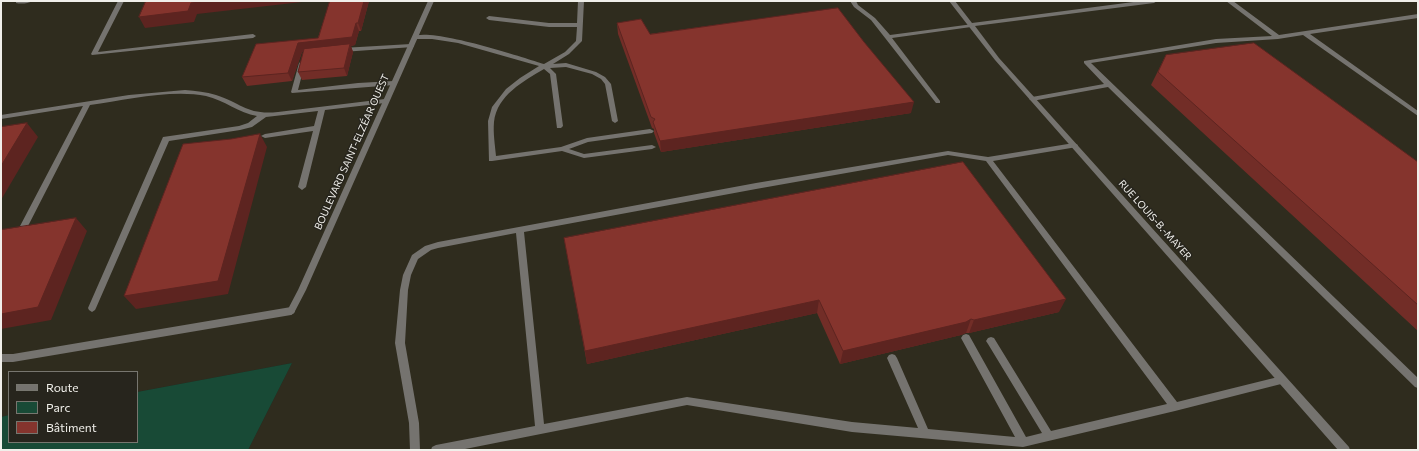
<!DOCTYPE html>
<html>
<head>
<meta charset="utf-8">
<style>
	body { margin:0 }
	#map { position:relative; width:1419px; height:451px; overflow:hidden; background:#27251d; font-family:Commissioner,sans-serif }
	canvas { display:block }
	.frame { position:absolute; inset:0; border:2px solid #f0efea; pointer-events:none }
	.legend { position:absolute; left:8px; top:371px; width:130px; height:72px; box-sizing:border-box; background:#27251d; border:1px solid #77766f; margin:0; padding:5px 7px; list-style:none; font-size:12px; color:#f0efea }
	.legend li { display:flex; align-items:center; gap:8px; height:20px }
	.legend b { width:20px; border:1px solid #77766f }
</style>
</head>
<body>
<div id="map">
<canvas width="1419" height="451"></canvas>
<div class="frame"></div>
<ul class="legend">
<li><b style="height:5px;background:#75736f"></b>Route</li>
<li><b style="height:11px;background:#184a36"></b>Parc</li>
<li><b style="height:11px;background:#85342d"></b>Bâtiment</li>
</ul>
</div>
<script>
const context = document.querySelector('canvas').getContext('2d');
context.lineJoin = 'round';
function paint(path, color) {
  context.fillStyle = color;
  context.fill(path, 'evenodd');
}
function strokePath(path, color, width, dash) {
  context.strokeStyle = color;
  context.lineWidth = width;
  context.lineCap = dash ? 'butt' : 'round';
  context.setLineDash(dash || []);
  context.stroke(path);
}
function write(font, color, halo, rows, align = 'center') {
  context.font = font + ' Commissioner,sans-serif';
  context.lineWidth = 3;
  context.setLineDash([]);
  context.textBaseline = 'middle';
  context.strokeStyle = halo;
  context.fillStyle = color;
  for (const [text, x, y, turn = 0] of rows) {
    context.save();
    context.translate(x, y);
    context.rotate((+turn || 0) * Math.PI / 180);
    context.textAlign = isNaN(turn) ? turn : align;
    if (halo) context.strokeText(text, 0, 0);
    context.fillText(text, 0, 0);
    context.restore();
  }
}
const built = new Path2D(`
	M1,1h1417v449h-1170l44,-87 -155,29v-20h-128v43l-8,2z`);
const green = new Path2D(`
	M292,363l-44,87h-247v-33l8,-2v27h128v-50z`);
const service = new Path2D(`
	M16,1h16c-4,3 -12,3 -16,2z
	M118,1h6l-26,51 155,-18 3,2 -3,2 -161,17 -1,-1z
	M578,1h6l-2,40 -13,13 -16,10 13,-1 30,9 9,5 6,7 7,37 -3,2 -3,-2 -7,-37 -4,-5 -9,-5 -26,-7 -16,1 6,6 7,52 -2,2h-4l-7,-54 -6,-5c-20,12 -47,26 -50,53 -1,11 1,23 2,34l65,-9 26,-9 63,-9 4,2 -2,2 -64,9 -19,7 15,5 68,-9 4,2 -4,2 -68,9 -22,-7 -70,10h-3l-1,-40 4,-14 14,-18 14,-11 19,-12 -81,-23 -26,-4h-17l-3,-2c16,-11 110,20 132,27l21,-12 11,-11 1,-14h-28l-60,-7 -3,-2 3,-2 60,7h28z
	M850,1h6l2,4 17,13 15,17 83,-11v2l-2,1 -79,11 48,63v2h-4l-65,-83 -17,-13z
	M1226,1h7l46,34 139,-21v4l-108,16 108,77v5l-115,-81 -25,4 -62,4 -125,20 327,315v10l-3,-1 -307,-300 -76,14 -3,-2 3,-2 72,-13 -20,-21v-2l132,-22 56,-3z
	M411,44l3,2 -1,1 -71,5 -3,-2 3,-2z
	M302,61l3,2 -7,27 60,-7 36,-2 3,2 -3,2 -102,8 -1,-1 8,-29z
	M185,90c11,1 21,2 31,5 27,9 31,20 62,17l107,-13 3,2 -3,2 -60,7 -19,77 -4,3 -4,-3 15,-56 -48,7 -4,-2 4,-2 49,-8 4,-15 -52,6 -14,10 -12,3 -71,11 -73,167 -1,2 -3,2 -3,-2 -1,-2 75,-171 76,-11 9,-3 9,-7c-18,-3 -33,-16 -51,-20 -34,-7 -81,4 -116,9l-63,123 -4,3 -4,-3 64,-122 -82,13v-4l128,-20z
	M1074,143l4,2 -1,2 -84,14 184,241 105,-26 3,1 2,3 -2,3 -110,28 -152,36 -171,-15 -165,-27 -227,45h-29l1,-3 4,-2 99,-19 -19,-193 -78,15 -7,2 -13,9 -7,16 -3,15 -3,53 14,80 1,27h-10l-1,-27 -14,-80 5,-53 3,-15 9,-20 13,-9 13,-4 318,-59 192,-32 40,6zM948,155l38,6 181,243 -116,27 -57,-93 -3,-1 -3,1 -2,3 2,3 54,89 -16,4 -57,-102 -3,-1 -3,1 -2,3 54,99 -87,-8 -31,-71 -2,-3 -3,-1 -3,1 -2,3 31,70 -66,-6 -165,-25 -143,27 -20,-192 232,-43z
	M291,307l3,2 1,2 -1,2 -3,2 -278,47h-12v-8h12z`);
const minor = new Path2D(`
	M428,1h6l-128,289 -12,23 -3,2 -3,-2 -1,-2 11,-21z
	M949,1h6l17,22 169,-22h16l-3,2 -179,23 24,32 350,389 1,3h-12l-343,-390z`);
const wall = new Path2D(`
	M369,1l-8,30h-2l-4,14 -4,1 2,6 -6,24 -45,4 -4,-8 6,-21 -2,1 -10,29 -45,5 -5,-9 76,-39z
	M617,23l33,11 261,79 -250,39 -7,-19v-4l-2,-1 -34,-94z
	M1166,55l252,107v169l-267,-246z
	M564,238l495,74 -90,21h-3l-5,2 -121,29 -23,-51 -230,51z`);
const shadedWall = new Path2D(`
	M210,1h92v1l-105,12 -3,8 -49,6 -6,-11 52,-14z
	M364,1h5l-8,30 -3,-8z
	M356,23l3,8 -4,14 -4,1 2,6 -6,24 -3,-8 6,-22 -48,6 -10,29 -4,-8 10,-30 54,-6z
	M914,102l-3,11 -250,39 -1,-11z
	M27,123l11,14 -37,63v-34z
	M260,134l7,13 -39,147 -92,15 -12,-13z
	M76,218l11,13 -36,89 -50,9v-15z
	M1066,299l-7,13 -90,21 5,-13z
	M819,300l-2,13 -230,51 -2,-13z
	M971,319l-5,14 -5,2 -121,29 3,-13z`);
const building = new Path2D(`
	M146,1h64l-19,2 -3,8 -49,6z
	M330,1h34l-6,22h-2l-4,14 -54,6 -10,30 -46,4 14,-33 62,-6z
	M838,8l26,34 50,60 -254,39 -7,-19 2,-3 -4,-2 -34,-94 24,-4 9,15z
	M1254,43l164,119v143l-260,-233 8,-17z
	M350,44l-6,24 -46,4 6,-23z
	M27,123l-26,43v-39z
	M260,134l-42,147 -94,15 59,-152 48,-5z
	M963,162l103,137 -92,21 -3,-1 -5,3 -123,29 -24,-51 -234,51 -21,-113z
	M76,218l-38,89 -37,7v-84z`);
const streetNames = [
	["BOULEVARD SAINT-ELZÉAR OUEST",352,152,-66],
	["RUE LOUIS-B.-MAYER",1155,220,48]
];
paint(built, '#2f2c1e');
paint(green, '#184a36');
paint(service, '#75736f');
paint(minor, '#75736f');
paint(wall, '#722d27');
paint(shadedWall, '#5d2420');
paint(building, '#85342d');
strokePath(building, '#5d2420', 1);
write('10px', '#f0efea', '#27251d', streetNames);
</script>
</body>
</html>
